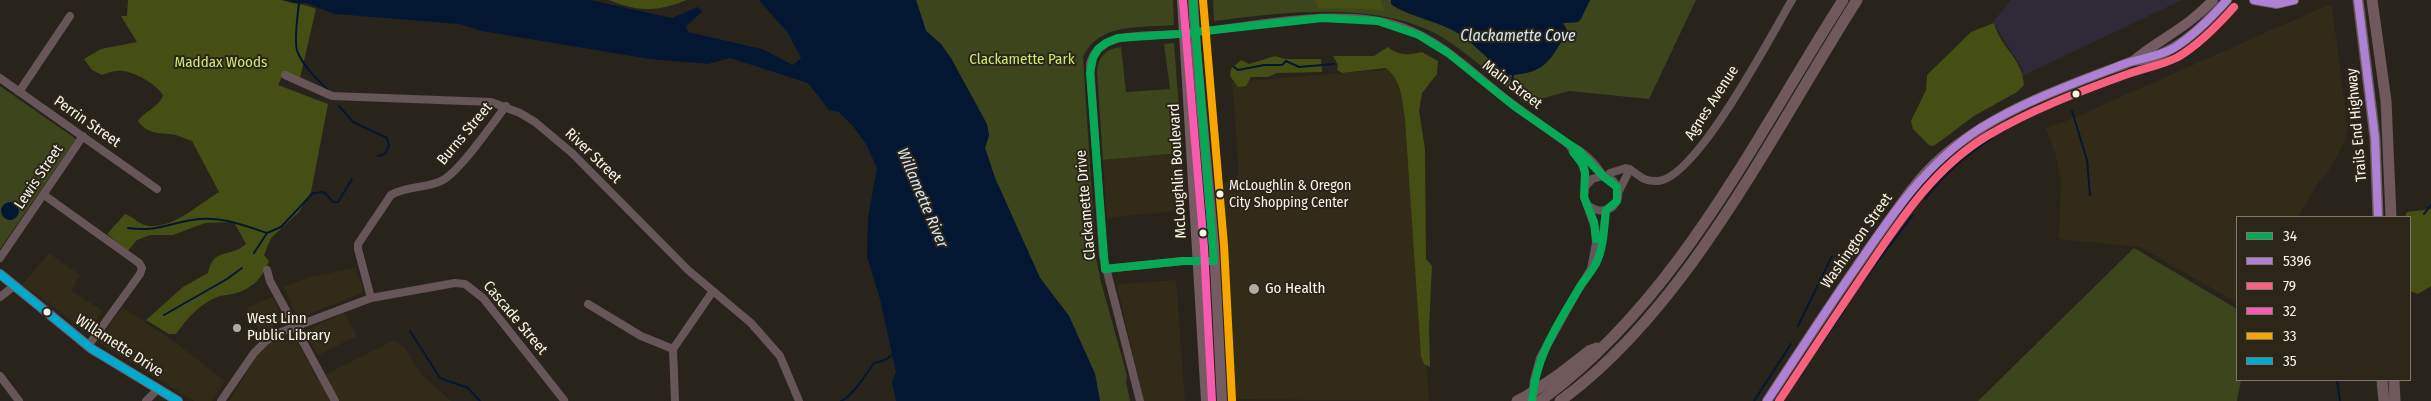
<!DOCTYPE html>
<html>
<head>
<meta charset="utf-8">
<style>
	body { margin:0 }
	#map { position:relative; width:2431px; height:401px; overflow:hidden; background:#28241c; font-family:"Fira Sans Condensed",sans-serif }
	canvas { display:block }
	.legend { position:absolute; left:2236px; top:216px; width:175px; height:165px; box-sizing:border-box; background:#2c2618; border:1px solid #7e796c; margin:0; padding:6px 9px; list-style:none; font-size:15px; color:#f9f5eb }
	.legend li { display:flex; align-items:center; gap:10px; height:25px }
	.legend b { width:25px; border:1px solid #7e796c }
</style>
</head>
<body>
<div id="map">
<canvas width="2431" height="401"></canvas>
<ul class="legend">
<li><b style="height:6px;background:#06aa56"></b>34</li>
<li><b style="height:6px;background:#ad81d4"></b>5396</li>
<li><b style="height:6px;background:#f8607d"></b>79</li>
<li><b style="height:6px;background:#f75aaf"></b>32</li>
<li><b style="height:6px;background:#f7a600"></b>33</li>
<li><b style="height:6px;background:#00a9ce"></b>35</li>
</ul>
</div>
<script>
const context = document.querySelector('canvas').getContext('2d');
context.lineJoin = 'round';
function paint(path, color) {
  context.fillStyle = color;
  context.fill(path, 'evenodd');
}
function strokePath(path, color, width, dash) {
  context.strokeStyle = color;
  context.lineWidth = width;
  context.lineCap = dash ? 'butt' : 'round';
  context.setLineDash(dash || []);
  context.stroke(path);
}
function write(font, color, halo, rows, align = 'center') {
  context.font = font + ' "Fira Sans Condensed",sans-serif';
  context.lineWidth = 4;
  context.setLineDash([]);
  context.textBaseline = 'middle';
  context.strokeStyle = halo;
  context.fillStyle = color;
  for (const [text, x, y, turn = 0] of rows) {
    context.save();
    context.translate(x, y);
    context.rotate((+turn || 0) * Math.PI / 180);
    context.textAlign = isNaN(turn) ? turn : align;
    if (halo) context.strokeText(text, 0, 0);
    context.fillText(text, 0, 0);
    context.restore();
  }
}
const built = new Path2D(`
	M2328,5l4,2 16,123 -4,13 -16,29 -8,8 -22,37h-61v86l-97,-56 -81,-8 2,-58 -6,-29 -9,-24 25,-9z
	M1407,68l22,333 -195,-2 -4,-17 -14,-190 4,-7 17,-8 2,-6 -7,-89z
	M1180,153l2,26 -6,32 -69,7 -4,-58z
	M49,253l31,22 -9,15 32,21 -13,18 -8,1 -40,-33 -20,-12z
	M355,268l8,20 -1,5 -61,24 -5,-2 -12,-28 29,-11z
	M1176,280l9,121h-41l-27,-115 4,-2z
	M272,297l12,24 -24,12 -13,-25z
	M122,307l54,36 49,38 -13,20h-18l-93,-57v-6z
	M344,313l13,23 -39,19 -14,-24z
	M293,333l24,46 76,-38 11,5 18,29 29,26h-222l30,-49 11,-8z`);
const industrial = new Path2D(`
	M2011,0h171l-162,77 -1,-2 5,-4 -31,-49z`);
const green = new Path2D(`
	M916,0h257l1,25c-32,3 -76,-3 -91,32l13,201 5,24 26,94 -1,6 4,19h-30l-5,-27 -26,-58 -29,-38 -45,-100 -10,-30 4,-13 -48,-91 -15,-13z
	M1213,0h178v4c16,12 46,17 65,28 18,11 35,30 51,43 38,-1 44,-14 60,-45l-4,-7 15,-1 12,-22h106l-47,99 -80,-8 -43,12c-28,-22 -54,-47 -84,-66 -64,-37 -157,-25 -228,-16z
	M1174,43l7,91 -3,5 2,14 -77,7 -6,-89c1,-14 10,-23 24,-24l5,45 44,-3 -6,-45z
	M0,86l76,53 -76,110z
	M2134,248l103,61v71h4l-4,21h-259z`);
const forest = new Path2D(`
	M128,0h153c12,4 24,4 35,9l-16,69 -16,-6 -6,13 50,19 -17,88 -12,20 -28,26 -7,17 5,6c-7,18 -17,28 -36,33 -5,1 -11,1 -16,3 -17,7 -31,22 -41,37h-7l-23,-14 37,-33 25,-14c5,-26 23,-15 38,-29l-12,-22 -29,1 -32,12h-23l-13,5 -9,11 -21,-17 18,-20c9,3 14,11 24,12 25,2 50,-22 70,-34l-27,-51c-5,-2 -11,-4 -16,-6 -14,-3 -28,1 -38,-14 6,-10 22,-14 25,-26 -7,-11 -28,-23 -41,-24 -8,-1 -14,2 -20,4l-10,-5 -8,-11 17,-10 36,-7 -16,-26h6z
	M609,0h78c-31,12 -48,12 -78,0z
	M1315,0h66l3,11 -29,-3 -37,1z
	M1994,23c7,26 28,34 30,62l-7,7 -43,24 -39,29 -5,1 -17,-17 -2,-8 15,-31 1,-15 44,-43z
	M1388,47c10,9 22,8 34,5l16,9 -1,13 -15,19 -3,18 6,38 1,110 6,7 -3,61 1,40 -6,-3 -3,-8 -16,-237c-3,-19 -3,-38 -19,-51l-44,5 -5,-3 1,-5 -5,-9h41z
	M1275,56l10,3h36l1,13 -45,1 -9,4h-17l-5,9 -8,1 -8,-11 1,-7 10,-9 8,4z
	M2431,209v77l-13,8 -8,-3v-74h-5l2,-5z`);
const water = new Path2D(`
	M285,0h305l82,18 26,-11 4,5 -16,14 2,6 74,17 31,16 8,-7 -13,-25 -29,-33h157l10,31 15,13 10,14 36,66 2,11 -4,13 10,30 45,100 29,38 26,58 5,27h-204l-4,-19 4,-10 -16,-73 -13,-42 1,-39 9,-50 -11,-24 -14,-19 -13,-13 -10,-2 -21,-27 -78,-25 -22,6 -58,-5 -168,-28 -23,-7 -124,-10 -29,-11h-12z
	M1391,0h199l-9,19 -3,3 -15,1 4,7 -1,4c-17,28 -22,40 -59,41 -17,-13 -33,-32 -51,-43 -19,-11 -50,-17 -65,-28z
	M1 211a9 9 0 1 1 18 0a9 9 0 1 1-18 0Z`);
const stream = new Path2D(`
	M299,3c-1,10 -6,42 -1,50 6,14 19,26 30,37
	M1234,67l4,3 26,-5h18l4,-4 13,6 35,-3
	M1511,86l2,-11
	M339,106l14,16 34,16 2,8 -4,8 -7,2
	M2072,111l15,49 3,35
	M1925,199c20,-26 41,-44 67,-61
	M2424,214l7,-9
	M128,228c28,4 39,-4 64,-8 26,-5 51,5 75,13
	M254,253l13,-20 14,-6 32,-34 11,-1 9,10h5l14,-23
	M1856,290l57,-75
	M164,315l63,-36 15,-11
	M1798,326l34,-70
	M410,331l30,47 28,10 12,13
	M1819,347l26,-38
	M2337,380l3,21
	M841,401c11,-4 26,-28 33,-38l11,-3 7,-5
	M1754,401l37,-57`);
const minor = new Path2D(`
	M1206,31c58,-7 139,-24 196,-4 43,15 76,52 112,78 18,14 37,26 55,40 14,6 27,18 34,31
	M285,75l47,21 159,6 29,11 15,9 37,31 116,117 63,53 29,33 19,45
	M0,78l157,111
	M19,92l51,-76
	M1569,145l15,22 2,13 -2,17 11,31 1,15 -5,26
	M1607,177l3,-4 16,-5c11,3 14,14 31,13 39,-1 114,-146 135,-181
	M1585,187l7,-8 11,-3c29,7 13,48 -14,30
	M1619,191l11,-22
	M44,195l95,68 3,5 -2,6 -52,72
	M0,258l83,-122
	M1105,269l78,-8h31
	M267,270l3,11 65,120
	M0,297l14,-11
	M371,298l-13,-49v-5l33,-49c16,-10 36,-6 52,-15 17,-9 49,-56 63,-74
	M588,304l53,32 32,13
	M673,349l40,-58
	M673,349l2,52
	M0,376l19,25
	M146,401l12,-12
	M221,401l33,-48 12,-12 15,-9 90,-34 84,-15 10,1 18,14 81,102
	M1140,401l-37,-145 -13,-192c9,-35 58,-27 86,-30
	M1532,401l2,-21 6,-22 34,-61 17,-28 5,-5 6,-22 4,-32`);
const major = new Path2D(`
	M1182,0l1,18
	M1193,0l1,18
	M2254,0l23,4 17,-4
	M1185,49l21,352
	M1196,49l18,197 8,155
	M2133,61c28,-23 54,-33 80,-61
	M0,274l92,75 86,52
	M1767,401c36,-55 72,-110 110,-164 18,-25 36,-53 58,-74 56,-52 129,-76 198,-102 39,-3 69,-33 94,-61`);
const highway = new Path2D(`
	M2358,0l17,138 3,79
	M2372,0l14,101 5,116
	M1558,375l31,-24 8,-3
	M2382,380l2,21
	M2394,380l1,21
	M1517,401l11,-6
	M1540,401c138,-101 213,-260 303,-401
	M1560,401c128,-93 213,-269 297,-401`);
const majorBridge = new Path2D(`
	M1183,18l2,31
	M1194,18l2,31`);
const highwayBridge = new Path2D(`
	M1528,395l30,-20`);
const bus1 = new Path2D(`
	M1573,152l9,11 3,10 -1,24 10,25 2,17
	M1105,269l-15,-196 3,-15 5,-9 8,-6 12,-5 60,-4 144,-16 56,3 41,14 29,18 66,53 65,45 25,26 13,10v14l-11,9c-2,17 -2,38 -10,53 -3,7 -10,15 -15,22 -23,39 -45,70 -49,116
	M1105,269l78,-8h31l-21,-261`);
const bus2 = new Path2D(`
	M2254,0l23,4 17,-4
	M2358,0l17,138 3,79
	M1767,401c30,-45 59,-91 90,-135 35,-52 69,-102 122,-137 45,-28 96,-46 145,-65 17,-6 34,-7 50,-16 20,-13 37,-30 53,-48`);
const bus3 = new Path2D(`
	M1779,401c29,-44 58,-88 88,-132 34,-50 67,-101 120,-133 44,-26 91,-44 138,-61 18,-7 36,-9 53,-18 22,-13 40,-32 56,-50`);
const bus4 = new Path2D(`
	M1183,1l21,246 8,154`);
const bus5 = new Path2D(`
	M1203,0l21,245 8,155`);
const bus6 = new Path2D(`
	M0,274l92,75 86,52`);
const markers = [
	[2076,94,4.5,"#f9f5eb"],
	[1220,194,4.5,"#f9f5eb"],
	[1203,233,4.5,"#f9f5eb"],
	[1254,289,6,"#b0aca3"],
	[47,312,4.5,"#f9f5eb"],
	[237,328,5,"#b0aca3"]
];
const busNames = [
	["McLoughlin & Oregon",1229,186],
	["City Shopping Center",1229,203]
];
const parkNames = [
	["Clackamette Park",1022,60],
	["Maddax Woods",221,63]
];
const streetNames = [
	["Main Street",1512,85,37],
	["Agnes Avenue",1712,103,-57],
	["Perrin Street",87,122,35],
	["Trails End Highway",2357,125,-95],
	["Burns Street",465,134,-50],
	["River Street",593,156,44],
	["McLoughlin Boulevard",1178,171,-93],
	["Lewis Street",39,177,-56],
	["Clackamette Drive",1086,205,-95],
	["Washington Street",1857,241,-55],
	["Cascade Street",515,318,50],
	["Willamette Drive",119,346,33]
];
const poiNames = [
	["Go Health",1265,289],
	["West Linn",247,319],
	["Public Library",247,336]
];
const waterNames = [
	["Clackamette Cove",1518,37],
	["Willamette River",922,198,67]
];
paint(built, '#322b18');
paint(industrial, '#2f2a38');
paint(green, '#3c451b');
paint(forest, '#454f13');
paint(water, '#041732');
strokePath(stream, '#041732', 2);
strokePath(minor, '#675659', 8);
strokePath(major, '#745c62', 10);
strokePath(highway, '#6f595d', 11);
strokePath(majorBridge, '#745c62', 10);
strokePath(highwayBridge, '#6f595d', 11);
strokePath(bus1, '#06aa56', 8);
strokePath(bus2, '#ad81d4', 8);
strokePath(bus3, '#f8607d', 8);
strokePath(bus4, '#f75aaf', 8);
strokePath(bus5, '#f7a600', 8);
strokePath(bus6, '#00a9ce', 8);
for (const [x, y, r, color] of markers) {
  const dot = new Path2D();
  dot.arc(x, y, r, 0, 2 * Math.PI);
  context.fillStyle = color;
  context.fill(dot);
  strokePath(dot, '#2c2618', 2);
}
write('14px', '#f9f5eb', '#2c2618', busNames, 'left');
write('15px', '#cde875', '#2c2618', parkNames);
write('15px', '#f9f5eb', '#2c2618', streetNames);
write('15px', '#f9f5eb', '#2c2618', poiNames, 'left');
write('italic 16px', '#d5e5f6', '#2c2618', waterNames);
</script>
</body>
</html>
